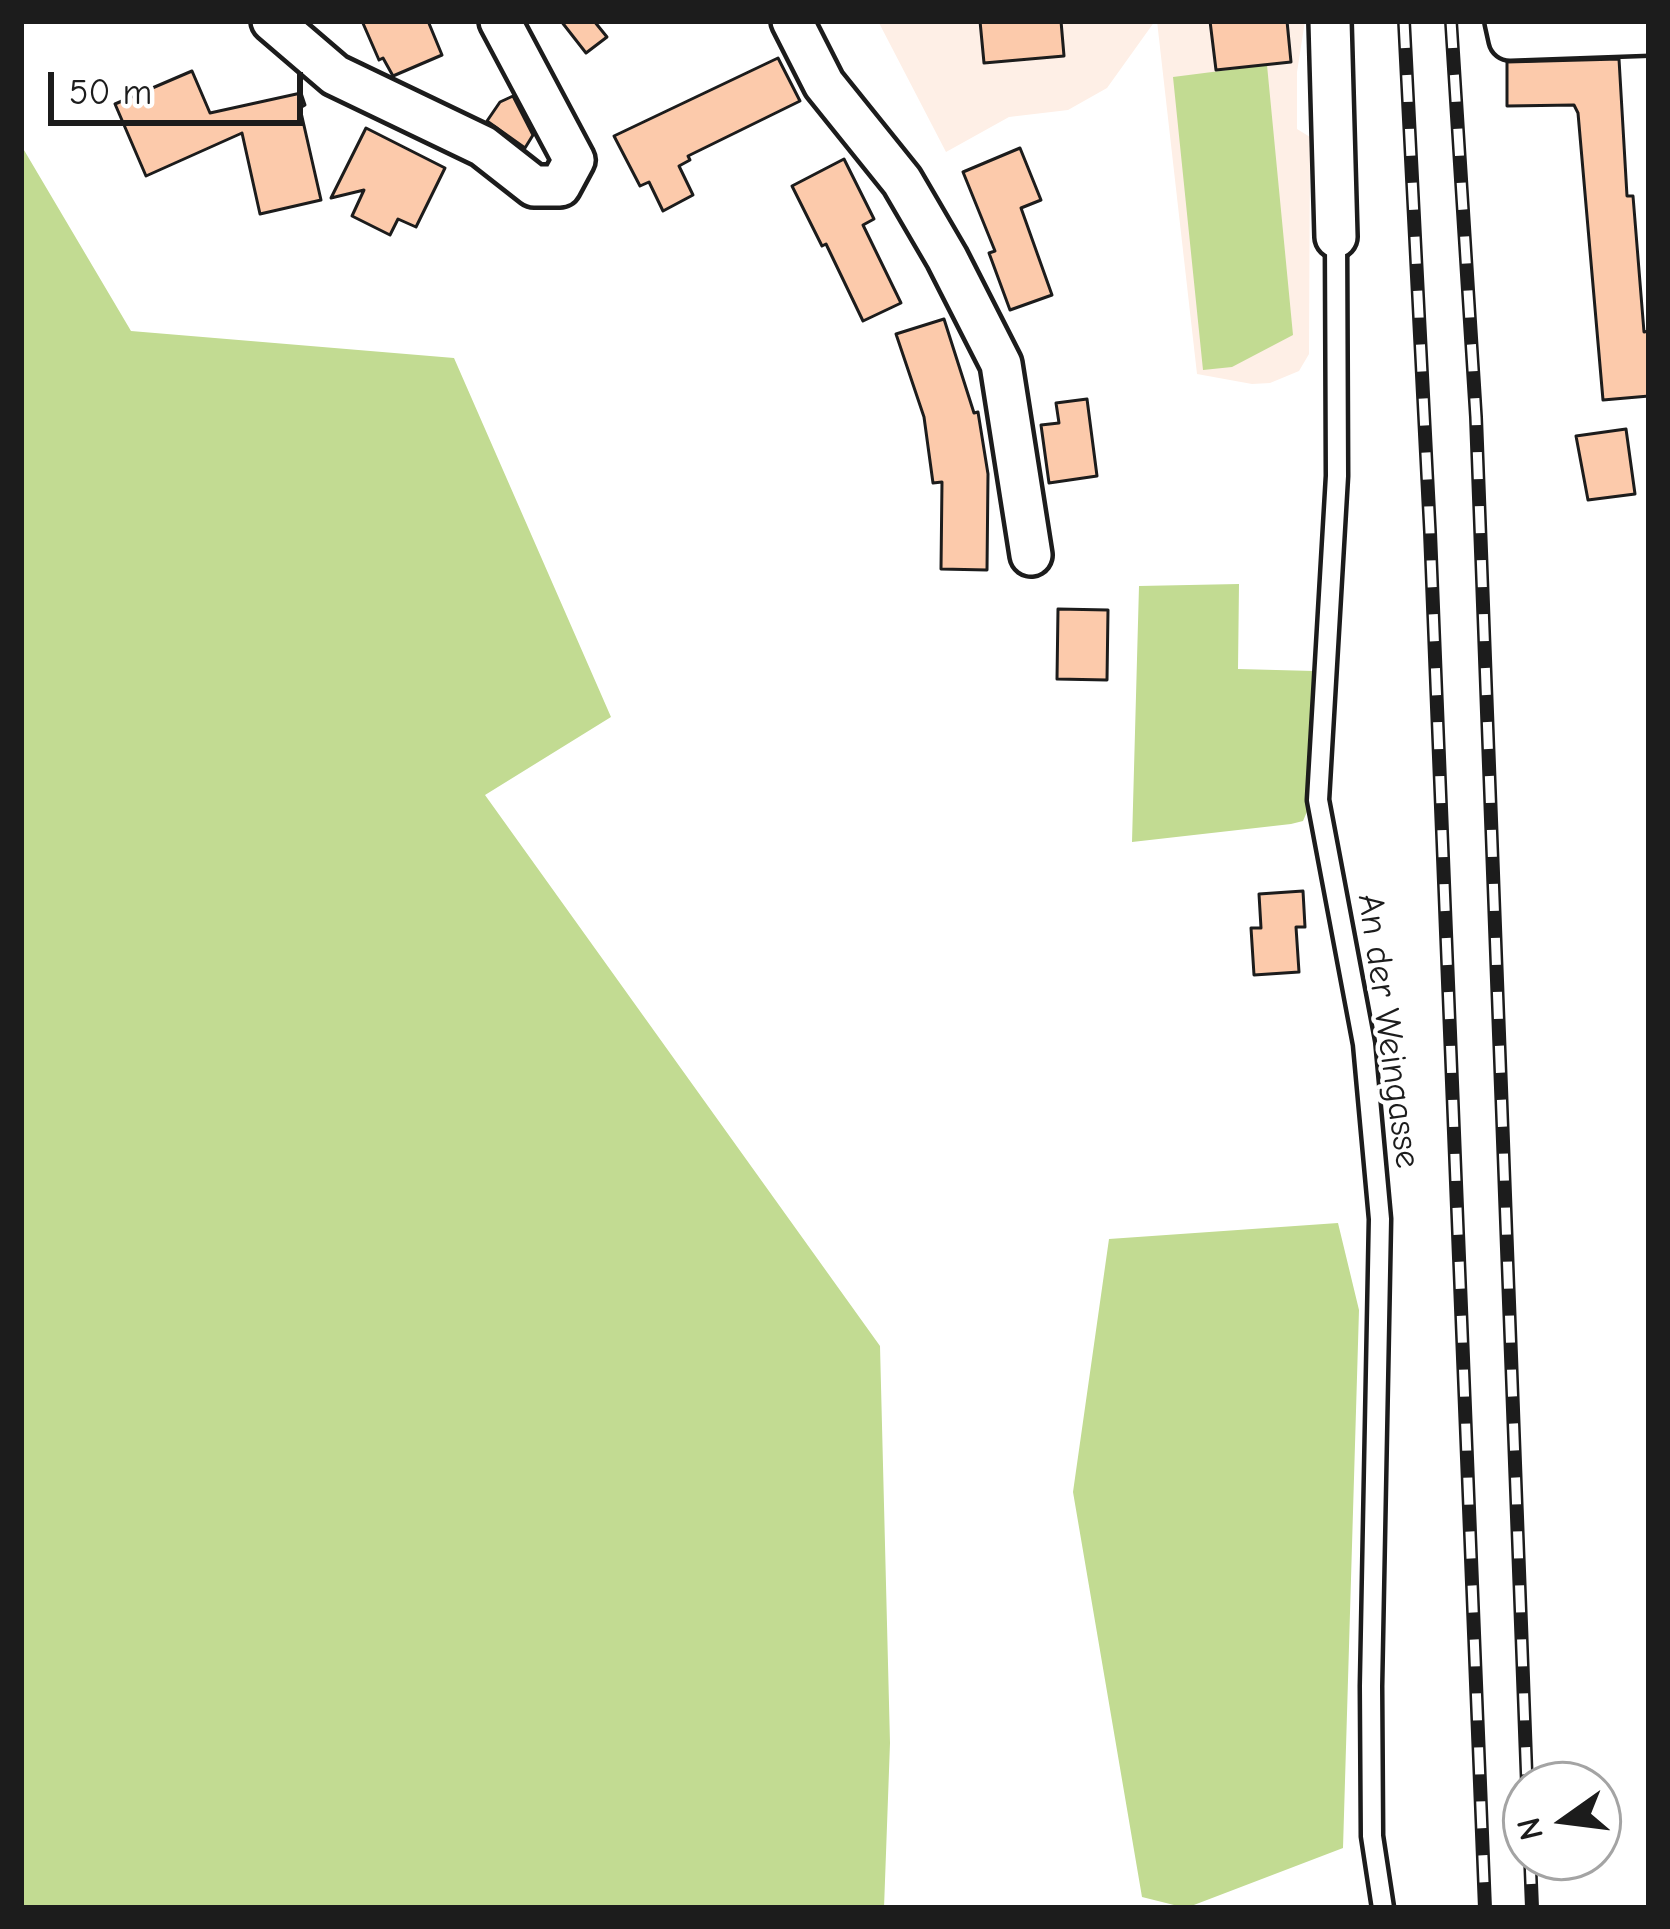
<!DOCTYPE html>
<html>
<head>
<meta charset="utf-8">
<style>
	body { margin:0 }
	#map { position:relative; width:1670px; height:1929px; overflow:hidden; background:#fff; font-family:"Comic Neue",sans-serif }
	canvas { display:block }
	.frame { position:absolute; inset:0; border:24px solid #1c1c1c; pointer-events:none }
	.north { position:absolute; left:1502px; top:1761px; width:120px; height:120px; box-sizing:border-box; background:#fff; border:3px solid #a4a4a4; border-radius:50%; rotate:256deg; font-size:33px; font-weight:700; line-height:48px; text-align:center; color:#1c1c1c }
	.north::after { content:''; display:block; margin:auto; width:42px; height:54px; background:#1c1c1c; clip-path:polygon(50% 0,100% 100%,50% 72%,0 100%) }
	.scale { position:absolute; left:48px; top:72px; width:255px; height:54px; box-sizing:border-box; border:6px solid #1c1c1c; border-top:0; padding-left:15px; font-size:36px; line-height:42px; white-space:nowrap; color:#1c1c1c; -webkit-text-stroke:9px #fff; paint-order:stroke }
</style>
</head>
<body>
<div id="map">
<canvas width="1670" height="1929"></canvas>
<div class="frame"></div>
<div class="north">N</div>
<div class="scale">50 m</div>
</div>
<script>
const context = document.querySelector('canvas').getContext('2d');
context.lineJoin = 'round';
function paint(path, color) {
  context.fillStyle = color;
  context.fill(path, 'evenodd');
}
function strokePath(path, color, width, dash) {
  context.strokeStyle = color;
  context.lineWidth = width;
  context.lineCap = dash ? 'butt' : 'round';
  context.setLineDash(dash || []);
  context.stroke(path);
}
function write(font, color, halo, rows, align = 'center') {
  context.font = font + ' "Comic Neue",sans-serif';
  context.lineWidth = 9;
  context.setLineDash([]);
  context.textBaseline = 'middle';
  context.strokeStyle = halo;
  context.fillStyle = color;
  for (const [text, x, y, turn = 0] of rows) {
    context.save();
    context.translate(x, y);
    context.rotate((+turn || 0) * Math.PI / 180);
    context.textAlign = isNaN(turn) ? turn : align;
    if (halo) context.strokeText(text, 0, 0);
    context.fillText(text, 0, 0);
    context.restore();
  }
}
const built = new Path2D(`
	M878,21h277l-48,67 -39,22 -59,7 -63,35z
	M1157,21h148l-8,51v57l13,8 -1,217 -10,17 -29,12 -18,1 -55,-10z`);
const green = new Path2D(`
	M1267,65l26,270 -61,32 -29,3 -30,-293z
	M21,145l110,186 323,27 157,359 -126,78 395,551 10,397 -6,165h-863z
	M1239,584l-1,85 76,2 -5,136 -6,14 -12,3 -159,18 7,-256z
	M1338,1223l21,87 -16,538 -157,60 -44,-11 -69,-405 36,-253z`);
const building = new Path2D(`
	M362,21h66l14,34 -49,21 -10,-18 -4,2z
	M561,21h33l13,16 -21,16z
	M980,21h81l3,35 -80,7z
	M1210,21h77l4,41 -75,8z
	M778,58l22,43 -112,55 2,4 -11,6 14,29 -30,16 -14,-29 -9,4 -26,-50z
	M1619,59l8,137h6l11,136 5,-1v65l-46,4 -25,-287 -4,-8 -67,1v-44z
	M192,71l18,42 91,-20 4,12 -5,3 21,92 -61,14 -18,-81 -96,43 -31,-72z
	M513,96l20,39 -8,13 -38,-27 13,-19z
	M366,128l79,40 -29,59 -18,-8 -8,16 -38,-19 12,-26 -33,8z
	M1020,148l21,52 -20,8 31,87 -42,15 -21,-57 6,-2 -32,-79z
	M844,159l30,60 -11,6 38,78 -38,18 -37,-77 -4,2 -30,-60z
	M944,319l30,94 4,-1 10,62 -1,96 -46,-1 1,-87 -9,1 -9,-66 -28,-83z
	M1087,399l10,77 -48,7 -8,-58 18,-2 -3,-20z
	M1626,429l9,65 -47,6 -12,-64z
	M1058,609l50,1 -1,70 -50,-1z
	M1303,891l2,36h-9l3,45 -45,3 -3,-47h10l-2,-34z`);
const service = new Path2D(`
	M1336,237l1,239 -19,324 46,244 16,175 -9,467 1,150 11,72`);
const minor = new Path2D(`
	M272,21l63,54 148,71 51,40h26l14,-26 -74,-139
	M792,21l32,63 78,97 45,77 54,106 30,191
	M1330,21l6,216
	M1506,21l4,18 139,-5`);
const rail = new Path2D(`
	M1404,21l26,511 55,1376
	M1451,21l25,396 51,1368
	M1530,1857l2,51`);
const streetNames = [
	["An der Weingasse",1388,1031,82]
];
paint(built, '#feefe6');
paint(green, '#c2db92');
paint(building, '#fccaab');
strokePath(building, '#1c1c1c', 3);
strokePath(service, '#1c1c1c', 27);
strokePath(minor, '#1c1c1c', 48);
strokePath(service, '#fff', 18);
strokePath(minor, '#fff', 39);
strokePath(rail, '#1c1c1c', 14);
strokePath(rail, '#fff', 9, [27]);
write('36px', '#1c1c1c', '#fff', streetNames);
</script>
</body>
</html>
